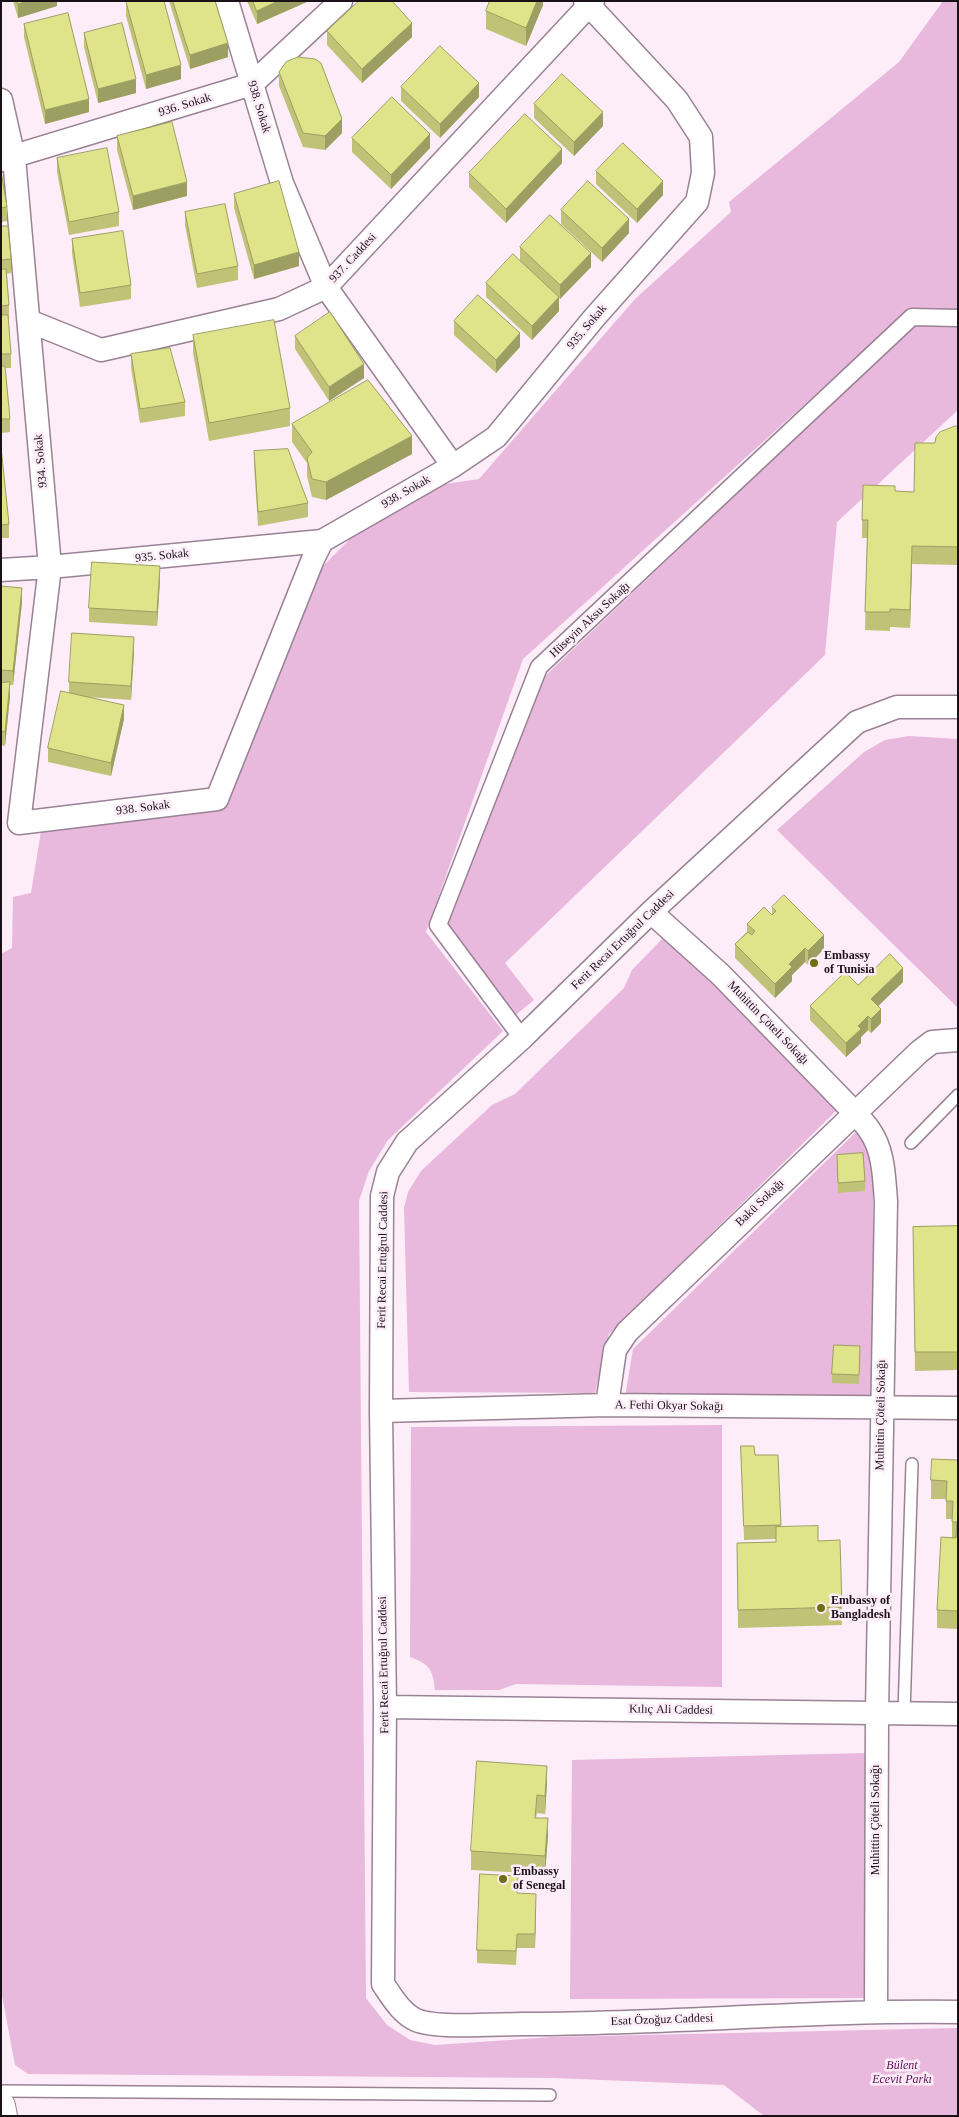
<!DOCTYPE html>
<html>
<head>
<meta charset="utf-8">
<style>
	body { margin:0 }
	#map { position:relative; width:959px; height:2117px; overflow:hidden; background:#fcedf8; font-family:"Times New Roman",serif }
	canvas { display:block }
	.frame { position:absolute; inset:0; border:2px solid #1a1118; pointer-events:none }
</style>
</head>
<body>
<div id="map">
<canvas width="959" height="2117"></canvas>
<div class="frame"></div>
</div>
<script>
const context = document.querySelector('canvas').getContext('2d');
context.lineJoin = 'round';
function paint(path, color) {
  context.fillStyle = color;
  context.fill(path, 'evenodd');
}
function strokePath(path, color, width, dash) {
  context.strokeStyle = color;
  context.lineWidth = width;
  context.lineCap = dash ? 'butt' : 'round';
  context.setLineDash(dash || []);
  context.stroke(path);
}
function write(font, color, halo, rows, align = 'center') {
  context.font = font + ' "Times New Roman",serif';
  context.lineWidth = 5;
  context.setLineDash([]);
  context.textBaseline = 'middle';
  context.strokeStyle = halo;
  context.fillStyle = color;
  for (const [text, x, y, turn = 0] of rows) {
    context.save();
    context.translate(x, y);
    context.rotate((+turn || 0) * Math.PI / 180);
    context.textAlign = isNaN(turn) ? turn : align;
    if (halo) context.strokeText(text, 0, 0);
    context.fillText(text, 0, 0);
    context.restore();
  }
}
const green = new Path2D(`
	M943,1h15v308h-48l-387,350 -97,273 77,99 -115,109 -19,31 -10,30 7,797 21,27 23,15 25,5 118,-8 405,-9v88h-194l-40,-31 -170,-7 -526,-4 -13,-9 -14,-75v-1036l11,-6 1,-51 18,-4 10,-62 181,-22 57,-151 42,-90 33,-33 84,-50 41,-6 156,-180 96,-87 -2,-10 170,-140z
	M916,324l42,2v84l-121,112 -12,133 -320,308 29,37 -21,17 -67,-94 98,-246z
	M909,736l49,3v269l-181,-178 87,-78 21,-12z
	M665,936l78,74 95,99 -229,225 -14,59 -186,-1 -5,-184 4,-16 13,-21 71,-66 23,-11 109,-106 8,-18z
	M856,1132l17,25v241l-248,-1 8,-48z
	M722,1425v262l-206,-3 -17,6h-64c-2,-21 -6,-26 -25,-33l1,-230z
	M866,1753l-1,245 -295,1 2,-239z`);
const service = new Path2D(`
	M911,1143l47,-48
	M904,1713l8,-249
	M1,2091l549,4`);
const pedestrian = new Path2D(`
	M522,1038l-84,-113 101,-258 373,-350 46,1`);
const minor = new Path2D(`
	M227,1l55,182 44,104 127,179
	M1,100l13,58 36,409 -31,256 198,-24 96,-240 9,-18 131,-75 43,-29 98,-119 103,-116 6,-29 -2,-36 -24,-37 -92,-99
	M1,160l251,-76 89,-83
	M29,321l72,29 178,-41 47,-22 267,-286
	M1,570l49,-3 272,-26
	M958,707h-61l-40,15 -206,190 -129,126 -115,104 -19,30 -6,24 -1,215 4,296 -2,277c9,13 18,29 33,36 22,9 80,4 106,4 145,0 290,-14 436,-12
	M651,912l70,63 133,137c5,6 12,12 16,19 14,20 14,47 16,70l-9,512 -1,298
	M607,1405l8,-55 12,-18 292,-280 13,-10 26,-2
	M381,1411l226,-6 351,3
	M385,1707l573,7`);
const secondary = new Path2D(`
	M1,2106l2,10`);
const wall = new Path2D(`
	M13,1h44v5l-39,12z
	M169,1h46l13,56 -38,12z
	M247,1h62l-52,23z
	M543,1v4l-17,41 -40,-17v-18z
	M126,2l55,77 -35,10 -20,-73z
	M24,24l65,88 -44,12 -21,-87z
	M327,31l85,6 -50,46 -35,-38z
	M84,33l52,60 -38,10 -14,-56z
	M279,72l63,61 -17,17 -22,-3 -24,-61z
	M401,87l78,10 -39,41 -39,-37z
	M534,104l69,22 -29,30 -40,-38z
	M117,136l70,60 -54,14 -16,-60z
	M352,138l78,10 -39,41 -39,-37z
	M57,158l62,54v14l-50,9 -12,-63z
	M562,163l-56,60 -37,-36v-14z
	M1,171l6,36v14l-6,1z
	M596,171l67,24 -26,28 -41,-39z
	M234,194l65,72 -45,13 -20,-71z
	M561,210l68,23 -27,29 -41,-38z
	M185,212l53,54v14l-41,8 -12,-63z
	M1,226l10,33v14l-4,1 2,31v14h-1l3,35v14h-6l5,51v13l-9,1z
	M72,239l59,46v14l-51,8 -8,-54z
	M520,247l71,20 -31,32 -1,-1v13l-27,29 -46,-43v-14l34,-22z
	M454,321l66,26 -24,26 -42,-38z
	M193,335l97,73v18l-81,15 -16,-88z
	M295,336l69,42 -35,23 -34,-52z
	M131,354l54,48v14l-45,7 -9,-55z
	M292,424l120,30 -86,46 -14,-3 -5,-21v-13l-15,-21z
	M958,427v138l-46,-1 -2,64 -20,-1v4l-25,-1 2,-92h-5v-18l33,-29 19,1 21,-49z
	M1,447l8,77v14h-8z
	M254,451l54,52v14l-50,9 -4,-61z
	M160,580l-3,46 -68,-4v-14z
	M1,586l21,16 -9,83h-3v11l-5,50 -4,-1z
	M134,651l-3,49 -45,-3 38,22 -13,57 -63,-14v-14l21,-55v-11z
	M772,907l52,42 -16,16 -3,-3 -13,13v6l-17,17 -40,-40v-14l12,-12v-8l25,-9z
	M903,982l-25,24 3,17 -10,10 -3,-3 -7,7v6l-15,14 -36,-37v-14l48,-21z
	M837,1155l28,26v10l-27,2z
	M958,1226v144l-43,1 -2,-144z
	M860,1355l-1,29 -27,-1v-9z
	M741,1446l14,9h23l3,72 37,14 24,66v18l-104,3 -1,-85 39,-1v-3l-32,1z
	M958,1460v169l-21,-1v-18l15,-73v-18h-6v-20h-15v-19z
	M547,1784l-2,30 -8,-1 -1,5 12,18 -3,38 -74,-4v-19z
	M518,1893l18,15 -1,40h-18l-1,17 -39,-2v-13z`);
const shadedWall = new Path2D(`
	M27,1h30v5l-39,12v-14z
	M278,1h31l-52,23v-13z
	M537,1h6v4l-17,41v-18z
	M412,23v14l-50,46v-14z
	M228,43v14l-38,12v-14z
	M181,65v14l-35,10v-14z
	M136,79v14l-38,10v-14z
	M479,83v14l-39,41v-14z
	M89,99v13l-44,12v-14z
	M603,112v14l-29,30v-14z
	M342,119v14l-17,17v-14z
	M430,134v14l-39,41v-14z
	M562,149v14l-56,60v-14z
	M663,181v14l-26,28v-14z
	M187,182v14l-54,14v-14z
	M629,219v14l-27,29v-14z
	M299,252v14l-45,13v-14z
	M591,253v14l-31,32v-14z
	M559,297v14l-27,29v-14z
	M520,333v14l-24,26v-13z
	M364,364v14l-35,23v-14z
	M412,436v18l-86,46v-18z
	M912,546v18l-2,64v-18z
	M160,566v14l-3,46v-14z
	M22,588v14l-9,83v-14z
	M134,637v14l-3,49v-14z
	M10,682v14l-5,50v-14z
	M124,705v14l-13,57v-13z
	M824,935v14l-16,16v-14z
	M805,948v14l-13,13v6l-17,17v-14l14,-20z
	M903,968v14l-32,31v-14z
	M881,1009v14l-10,10v-14z
	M868,1016v14l-7,7v6l-15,14v-14l12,-17z
	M547,1766v18l-2,30v-18z
	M548,1818v18l-3,38v-18z
	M536,1894v14l-1,40v-14z`);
const building = new Path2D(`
	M17,1h10l-9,3z
	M128,1h36l17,64 -35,10 -20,-73z
	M173,1h42l13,42 -38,12z
	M253,1h25l-21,10z
	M359,1h33l20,22 -50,46 -35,-38z
	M490,1h47l-11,27 -40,-17z
	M68,13l21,86 -44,11 -21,-86z
	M122,23l14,56 -38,10 -14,-56z
	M440,46l39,37 -39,41 -39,-37z
	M298,57l17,2 6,4 21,56 -17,17 -22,-3 -24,-61 7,-10z
	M562,74l41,38 -29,30 -40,-38z
	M392,97l38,37 -39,41 -39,-37z
	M525,114l37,35 -56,60 -37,-36z
	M172,122l15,60 -54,14 -16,-60z
	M623,143l40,38 -26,28 -41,-38z
	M107,148l12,64 -50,10 -12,-64z
	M1,171l6,36 -6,1z
	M279,181l20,71 -45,13 -20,-71z
	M588,181l41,38 -27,29 -41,-38z
	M225,204l13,62 -41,8 -12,-62z
	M550,215l41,38 -31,32 -40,-38z
	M1,226h7l3,33 -10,1z
	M123,231l8,54 -51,8 -8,-54z
	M513,254l46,43 -27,29 -46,-43z
	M6,269l3,36 -8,1v-36z
	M478,295l42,38 -24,27 -42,-39z
	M330,312l34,52 -35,23 -34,-51z
	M1,315h7l3,39h-10z
	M274,320l16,88 -81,15 -16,-88z
	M170,348l15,54 -45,7 -9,-55z
	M1,366h4l5,53h-9z
	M368,380l44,56 -86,46 -14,-3 -5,-21 5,-6 -20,-28z
	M956,426l2,1v120l-46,-1 -2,64 -20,-1v3h-25l3,-92h-6l1,-35 32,1v5l19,1 1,-49h20l1,-6 4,-5z
	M1,447l8,77 -8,1z
	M288,449l20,54 -50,9 -4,-61z
	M92,562l68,4 -3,46 -68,-4z
	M1,586l21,2 -9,83 -12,-1z
	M72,633l62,4 -3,49 -62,-4z
	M10,682l-5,50 -4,-1v-48z
	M61,691l63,14 -13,58 -63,-15z
	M784,895l40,40 -16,16 -3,-3 -16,16 3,3 -17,17 -40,-40 13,-12 4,3 3,-4 -8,-7 17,-17 8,8 4,-4 -4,-4z
	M890,954l13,14 -32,31 10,10 -10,10 -3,-3 -10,10 3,3 -15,14 -36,-37 35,-34 13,13z
	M863,1153l2,28 -27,2 -1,-28z
	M958,1226v126h-43l-2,-125z
	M834,1345l26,1 -1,29 -27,-1z
	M741,1446h13l1,9h23l3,70 -37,1z
	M932,1459l26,1v151l-21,-1 4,-73 15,1 1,-16h-5l1,-21h-7l1,-20 -16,-1z
	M818,1526v15l22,-1 2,67 -104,3 -1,-67 39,-1v-15z
	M477,1761l70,5 -2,30 -8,-1 -2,23h13l-3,38 -74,-5z
	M480,1874l38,2 -1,17 19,1 -1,40h-18l-1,17 -39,-1z`);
const markers = [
	[814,963,5,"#6d6f13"],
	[821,1608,5,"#6d6f13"],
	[503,1879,5,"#6d6f13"]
];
const streetNames = [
	["936. Sokak",185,105,-17],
	["938. Sokak",259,107,73],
	["937. Caddesi",353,258,-47],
	["935. Sokak",587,327,-50],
	["934. Sokak",41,461,-95],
	["938. Sokak",406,492,-30],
	["935. Sokak",162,556,-6],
	["Hüseyin Aksu Sokağı",590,620,-43],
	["938. Sokak",143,808,-7],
	["Ferit Recai Ertuğrul Caddesi",623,940,-44],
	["Muhittin Çöteli Sokağı",768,1023,46],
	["Bakü Sokağı",760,1203,-44],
	["Ferit Recai Ertuğrul Caddesi",383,1260,-89],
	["A. Fethi Okyar Sokağı",669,1406,1],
	["Muhittin Çöteli Sokağı",881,1415,-89],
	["Ferit Recai Ertuğrul Caddesi",384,1665,-91],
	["Kılıç Ali Caddesi",671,1710,1],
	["Muhittin Çöteli Sokağı",876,1820,-90],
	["Esat Özoğuz Caddesi",662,2020,-2]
];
const poiNames = [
	["Embassy",824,956],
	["of Tunisia",824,970],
	["Embassy of",831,1601],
	["Bangladesh",831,1615],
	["Embassy",513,1872],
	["of Senegal",513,1886]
];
const parkNames = [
	["Bülent",902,2066],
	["Ecevit Parkı",902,2080]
];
paint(green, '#e9b8dd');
strokePath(service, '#998294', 14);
strokePath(pedestrian, '#998294', 19);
strokePath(minor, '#998294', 25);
strokePath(secondary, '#998294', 30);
strokePath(service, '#fff', 11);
strokePath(pedestrian, '#fff', 16);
strokePath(minor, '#fff', 22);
strokePath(secondary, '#fff', 28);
paint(wall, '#c0c377');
paint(shadedWall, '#9c9f61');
paint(building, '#dfe38a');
strokePath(building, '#9c9f61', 1);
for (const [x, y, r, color] of markers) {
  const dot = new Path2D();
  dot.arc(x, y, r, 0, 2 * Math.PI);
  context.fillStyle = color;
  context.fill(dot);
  strokePath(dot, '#fcedf8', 2);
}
write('12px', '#1a1118', '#fcedf8', streetNames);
write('bold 12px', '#1a1118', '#fcedf8', poiNames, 'left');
write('italic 12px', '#610b56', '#fcedf8', parkNames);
</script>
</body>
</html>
